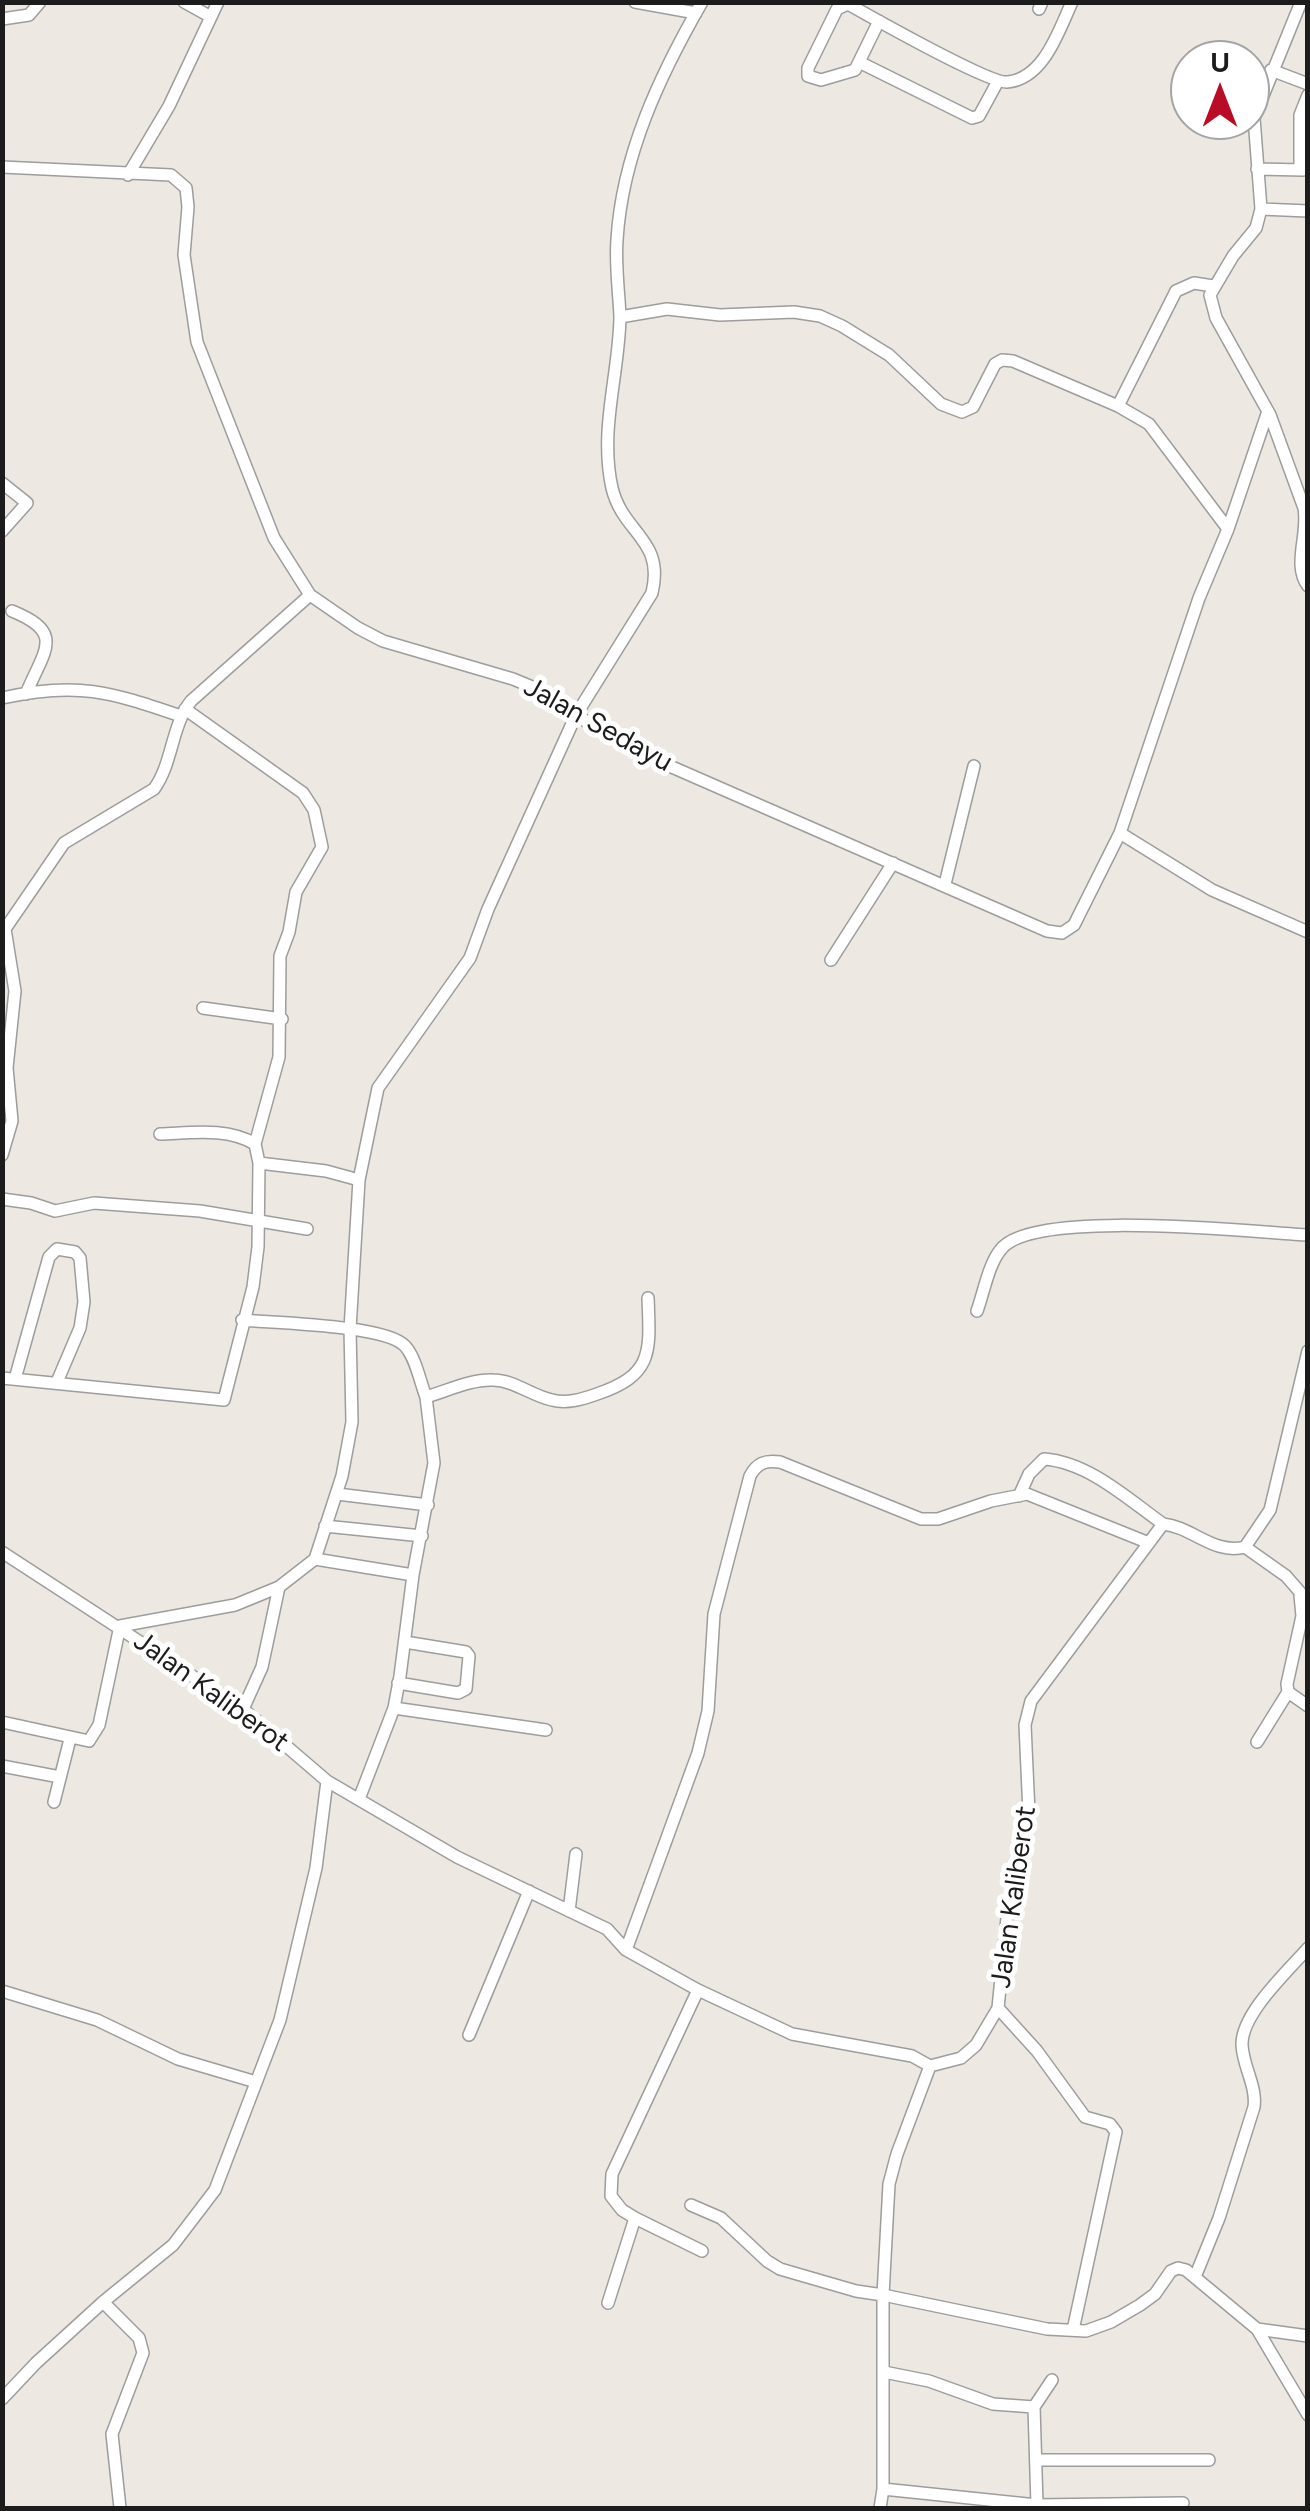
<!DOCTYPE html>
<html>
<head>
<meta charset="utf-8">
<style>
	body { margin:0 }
	#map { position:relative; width:1310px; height:2511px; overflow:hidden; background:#ede8e2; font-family:Figtree,sans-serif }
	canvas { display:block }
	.frame { position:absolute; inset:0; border:5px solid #1c1c1c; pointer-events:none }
	.north { position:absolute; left:1170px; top:40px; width:100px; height:100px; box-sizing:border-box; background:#fff; border:2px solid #a4a4a4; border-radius:50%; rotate:0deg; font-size:28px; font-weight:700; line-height:40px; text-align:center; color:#1c1c1c }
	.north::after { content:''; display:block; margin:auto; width:35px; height:45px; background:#bb0c27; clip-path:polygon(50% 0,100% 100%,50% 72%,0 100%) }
</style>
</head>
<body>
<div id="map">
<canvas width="1310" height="2511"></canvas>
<div class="frame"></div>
<div class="north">U</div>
</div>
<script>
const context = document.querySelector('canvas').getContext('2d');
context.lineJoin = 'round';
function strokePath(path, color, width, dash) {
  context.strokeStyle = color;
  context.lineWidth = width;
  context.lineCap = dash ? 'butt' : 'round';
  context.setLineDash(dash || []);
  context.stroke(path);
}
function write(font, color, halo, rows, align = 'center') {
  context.font = font + ' Figtree,sans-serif';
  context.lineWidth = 10;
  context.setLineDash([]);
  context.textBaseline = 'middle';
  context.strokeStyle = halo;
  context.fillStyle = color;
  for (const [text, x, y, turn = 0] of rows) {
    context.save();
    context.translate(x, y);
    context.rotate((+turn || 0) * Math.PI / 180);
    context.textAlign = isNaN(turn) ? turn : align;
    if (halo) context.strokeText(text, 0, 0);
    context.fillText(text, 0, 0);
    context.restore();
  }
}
const minor = new Path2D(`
	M184,2l27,15
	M635,2l61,11
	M702,2c-42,73 -80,153 -85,238 -2,25 2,52 3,77l47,-8 53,6 74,-3 26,4 22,10 47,29 52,49 21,8 11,-5 22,-43 7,-4 11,1 105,45 31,18 79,105
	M1301,2l-47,116 7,91 -5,19 -23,28 -23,39 6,23 54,97 34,93c5,26 -12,57 4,78
	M1039,9l3,-7
	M2,19l27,-4 11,-13
	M879,21l-24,49 -34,10 -13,-4v-8l29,-59 11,-5c23,13 142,80 159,78 37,-3 52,-52 65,-80
	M859,62l113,56 7,-2 19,-35
	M1271,70l37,14
	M2,167l169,8 15,13 2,19 -4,48 13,87 77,196 36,57 48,33 25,13 130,38 41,17 22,19 57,35 414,181 15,2 12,-8 46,-92 79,-235 29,-69 40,-118
	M1257,169l46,1
	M1300,170v-55l8,-20
	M128,175l41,-69 49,-104
	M1261,209l47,2
	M1118,406l58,-115 18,-8 19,3
	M2,483l25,20 -25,28
	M12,611c54,22 32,39 14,83
	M2,698c76,-17 108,-6 179,18
	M185,709l118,84 11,17 8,37 -26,45 -7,40 -9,24 -1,101 -24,87 4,19
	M1120,833l92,57 96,42
	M945,884l29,-118
	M831,960l62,-97
	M203,1008l79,11
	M160,1134c31,-1 67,-7 95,10
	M2,1155l10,-34 -5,-53 8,-77 -10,-62 59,-86 90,-54c19,-26 17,-63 37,-88l119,-106
	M2,1199l29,4 24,8 39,-8 106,8 107,18
	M977,1311c7,-19 12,-50 26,-64 37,-38 247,-15 305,-12
	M242,1320c32,3 144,5 163,26 11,12 15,36 21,51
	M2,1378l222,22 29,-113 5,-40 1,-84 67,8 33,9
	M15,1379l34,-122 8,-8 18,3 5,6 4,44 -4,26 -23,54
	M337,1494l91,11
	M1019,1496l10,-22 15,-15c44,3 84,40 119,65
	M325,1526l97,10
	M1245,1547l41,29 20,23
	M2,1552l241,157 84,72 130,76 150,72 19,21 72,40 94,44 120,22 18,10 31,-8 15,-13 22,-37 10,-100 21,-95 -4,-88 6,-24 132,-177c30,3 50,31 82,23l25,-37 38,-159
	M315,1559l98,16
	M1300,1595l2,21 -15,68 1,8 20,14
	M398,1683l60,10 8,-4 3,-33 -3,-4 -61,-10
	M394,1708l152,22
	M243,1709l19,-42 17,-80
	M2,1722l87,19 10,-16 21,-99 115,-21 44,-18 36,-28 27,-83 10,-54 -2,-93 9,-149 19,-92 92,-130 18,-49 88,-194 76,-122c13,-54 -29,-59 -40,-105 -13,-58 7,-113 8,-171
	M1257,1742l31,-50
	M2,1766l58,11
	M359,1799l35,-91 6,-32 13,-101 21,-112 -8,-66c21,-6 45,-18 67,-17 21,0 39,16 59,20 15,4 31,-1 45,-6 57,-19 53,-43 51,-96
	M54,1802l16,-63
	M569,1911l7,-57
	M626,1950l72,-197 10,-42 6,-97 36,-138c7,-13 15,-16 30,-14l141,57h17l53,-18 36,-7 122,49
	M2,1991l95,29 81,39 78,23
	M998,2008l39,43 48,66 25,7 6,8 -43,198
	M469,2035l60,-144
	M930,2066l-33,88 -8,30 -6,111 164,34 39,2 25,-9 29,-17 15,-11 16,-23 7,-3 8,2 71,59 51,86
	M691,2205l30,13 46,43 13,8 76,22 27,4v194l-3,19
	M635,2218l67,33
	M1195,2277l24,-59 35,-111c3,-21 -11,-40 -12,-62 -1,-31 46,-74 66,-97
	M103,2302l36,36 4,15 -31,81 8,74
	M608,2303l27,-85 -13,-8 -11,-14 1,-22 86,-184
	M1257,2329l51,7
	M884,2372l45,9 64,23 41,3 18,-27
	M2,2399l34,-36 67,-61 70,-57 42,-55 65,-170 36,-152 11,-87
	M1034,2407l3,98
	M1038,2460h171
	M883,2489l154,16 146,-2`);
const streetNames = [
	["Jalan Sedayu",598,725,29],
	["Jalan Kaliberot",211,1692,36],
	["Jalan Kaliberot",1014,1897,-82]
];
strokePath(minor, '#9d9d9d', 14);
strokePath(minor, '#fff', 11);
write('28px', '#1c1c1c', '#fff', streetNames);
</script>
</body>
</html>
